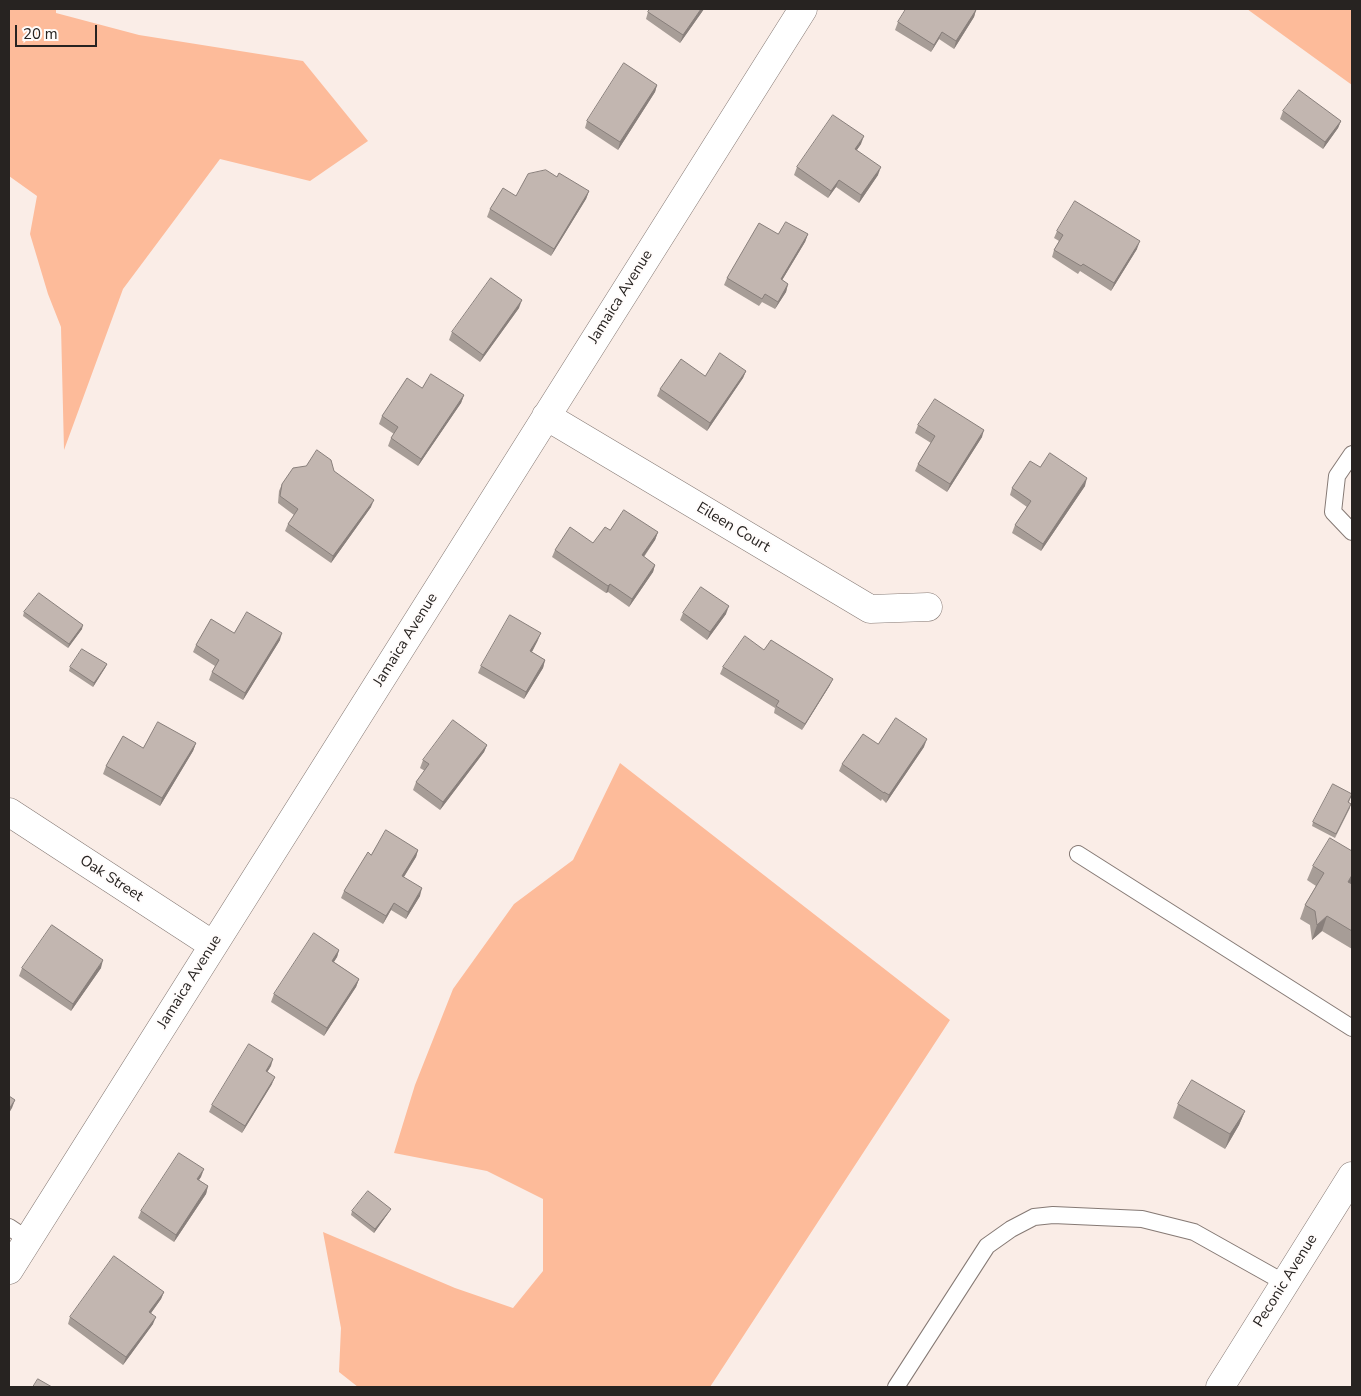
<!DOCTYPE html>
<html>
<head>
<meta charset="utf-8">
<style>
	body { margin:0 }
	#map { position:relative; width:1361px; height:1396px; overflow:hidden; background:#faede7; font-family:"Nunito Sans",sans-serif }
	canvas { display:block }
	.frame { position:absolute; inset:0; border:10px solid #272321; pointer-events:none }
	.scale { position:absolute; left:15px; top:25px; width:82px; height:22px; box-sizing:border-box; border:2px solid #272321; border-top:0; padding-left:6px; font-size:15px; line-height:18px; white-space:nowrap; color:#272321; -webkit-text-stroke:4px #fffcfb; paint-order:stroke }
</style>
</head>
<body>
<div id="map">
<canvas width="1361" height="1396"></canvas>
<div class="frame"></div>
<div class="scale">20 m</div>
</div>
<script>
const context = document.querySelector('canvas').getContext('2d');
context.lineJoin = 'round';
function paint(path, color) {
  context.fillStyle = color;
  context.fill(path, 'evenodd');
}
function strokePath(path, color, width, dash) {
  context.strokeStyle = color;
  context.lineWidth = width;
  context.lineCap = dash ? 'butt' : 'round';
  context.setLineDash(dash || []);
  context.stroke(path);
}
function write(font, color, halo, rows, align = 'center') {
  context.font = font + ' "Nunito Sans",sans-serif';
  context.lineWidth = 4;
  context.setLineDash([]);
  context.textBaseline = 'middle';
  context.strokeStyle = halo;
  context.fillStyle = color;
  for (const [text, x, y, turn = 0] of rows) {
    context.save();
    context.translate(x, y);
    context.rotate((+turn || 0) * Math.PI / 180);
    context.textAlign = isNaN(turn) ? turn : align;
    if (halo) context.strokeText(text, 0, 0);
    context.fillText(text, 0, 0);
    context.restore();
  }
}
const green = new Path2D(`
	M9,9h47v4l83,22 164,26 65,80 -58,40 -90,-22 -97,130 -59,161 -3,-123 -13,-33 -18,-60 7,-38 -28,-20z
	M1247,9h105v76z
	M620,763l330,257 -240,367h-352l-19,-15 2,-44 -18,-96 132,56 58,20 30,-37v-72l-56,-28 -93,-18 21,-68 38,-96 61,-85 59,-44z`);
const service = new Path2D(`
	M1352,454l-15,22 -4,36 19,20
	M1078,854l274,174
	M9,1227l9,6 6,13 -5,1
	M896,1387l91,-141 24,-17 23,-12 19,-2 89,4 52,13 91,51`);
const minor = new Path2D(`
	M546,416l324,193 58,-2
	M9,812l204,133
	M9,1270l794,-1261
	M1220,1387l132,-211`);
const wall = new Path2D(`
	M704,9l-24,34 -34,-24 2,-7z
	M976,10l-2,7 -20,32 -15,-10 -8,13 -36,-22 3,-8z
	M657,85l-2,7 -37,58 -33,-22 2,-7z
	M1283,111l58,10 -3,7 -15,21 -43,-30z
	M861,144l-5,7 22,24 -19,28 -23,-16 -8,11 -34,-23 3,-8z
	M557,177l32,14 -3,8 -35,57 -64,-39 3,-8 26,-13z
	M1057,231l80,18 -26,42 -31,-20 -2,3 -26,-17 2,-7 5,-9 -5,-3z
	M778,234h30l-3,8 -23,38 6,4 -2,8 -11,17 -13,-7 -3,4 -35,-21 3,-7z
	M519,308l-39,54 -31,-22 3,-8z
	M746,371l-3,7 -36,53 -50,-35 3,-7 45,-13z
	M422,388l42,7 -3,8 -43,63 -30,-20 3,-8 3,-4 -15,-10 3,-8z
	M918,425l64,12 -35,55 -32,-21 3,-7 13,-21 -16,-10z
	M1040,467l45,19 -44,65 -29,-18 3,-8 12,-18 -17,-12 2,-7z
	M334,471l37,36 -40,56 -46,-32 3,-7 6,-9 -16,-12 1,-12 3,-7z
	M610,530l48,2 -3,8 -11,17 11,8 -2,7 -24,35 -21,-15 -2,1 -54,-36 3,-7 38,-7z
	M24,612l58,17 -14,19 -45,-32z
	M683,613l43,1 -19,26 -27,-20z
	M234,633l46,7 -37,60 -34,-20 3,-8 3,-6 -22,-14 3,-7z
	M538,640l-6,12 13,8 -2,8 -19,31 -46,-26 3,-7z
	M764,650l66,35 -28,45 -28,-17 1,-5 -55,-34 3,-7z
	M107,664l-2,4 -12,19 -24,-16 1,-4z
	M196,743l-3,8 -33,55 -57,-32 3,-8z
	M487,745l-3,7 -44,58 -27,-20 3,-8 9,-11 -5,-3 3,-8z
	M924,747l-38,56 -4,-4 -1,2 -42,-30 3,-7z
	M1352,794l-3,8 1,6 -15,30 -23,-12 1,-4z
	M418,850l-2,7 -12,20 16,19 -14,23 -15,-9 -8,14 -42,-26 3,-7z
	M1352,851v30l-1,2 1,1v65l-30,-18 -10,9 -2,-15 -10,-6 5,-14 11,-19 -9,-6 6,-14z
	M339,950l-2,7 -3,5 25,17 -3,8 -32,49 -53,-34 3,-8z
	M22,968h79l-30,43 -52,-35z
	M271,1066l-4,6 5,12 -30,49 -33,-21 3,-7z
	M1178,1104l67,7 -6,14 -14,24 -52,-31z
	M201,1177l-2,3 9,6 -2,8 -32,48 -36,-24 3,-7z
	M352,1211l37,1 -15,21 -23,-18z
	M164,1292l-3,7 -10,14 2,11 -30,41 -55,-41 2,-7z`);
const shadedWall = new Path2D(`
	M701,9h3l-24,34 3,-8z
	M976,10l-2,7 -20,32 2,-8z
	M942,32l-3,7 -8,13 3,-7z
	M657,85l-2,7 -37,58 2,-8z
	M1341,121l-3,7 -15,21 2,-7z
	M864,136l-3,8 -9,13 3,-8z
	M881,167l-3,8 -19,28 2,-8z
	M839,180l-3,7 -8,11 3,-7z
	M589,191l-3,8 -35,57 3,-7z
	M808,234l-3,8 -27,45 3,-8z
	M1140,241l-3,8 -26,42 3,-8z
	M788,284l-2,8 -11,17 3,-7z
	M522,300l-3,8 -39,54 3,-7z
	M746,371l-3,7 -36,53 3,-8z
	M464,395l-3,8 -43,63 3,-7z
	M984,430l-2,7 -35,55 3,-8z
	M1087,478l-2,8 -44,65 2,-7z
	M374,500l-3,7 -40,56 2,-7z
	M658,532l-3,8 -16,23 3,-8z
	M655,565l-2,7 -24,35 3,-8z
	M610,584l-2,8 -2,1 2,-7z
	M729,606l-3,8 -19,26 3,-8z
	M83,625l-1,4 -14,19 1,-4z
	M282,633l-2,7 -37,60 2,-7z
	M541,633l-3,7 -10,19 2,-8z
	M545,660l-2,8 -19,31 2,-7z
	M107,664l-2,4 -12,19 1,-4z
	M833,679l-3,6 -28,45 3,-6z
	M927,739l-3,8 -38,56 3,-8z
	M196,743l-3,8 -33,55 2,-8z
	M487,745l-3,7 -44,58 3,-8z
	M418,850l-2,7 -16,26 2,-7z
	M1352,875v6l-9,15 5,-14z
	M422,888l-2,8 -14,23 2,-7z
	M394,903l-3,7 -8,14 3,-8z
	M1327,916l-5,15 -10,9 5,-15z
	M339,950l-2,7 -8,12 3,-8z
	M103,960l-2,8 -30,43 2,-7z
	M359,979l-3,8 -32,49 3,-8z
	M273,1059l-2,7 -8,13 3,-8z
	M275,1077l-3,7 -30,49 3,-7z
	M15,1100l-3,8 -3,5v-4z
	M1245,1111l-6,14 -14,24 5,-15z
	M204,1169l-3,8 -7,9 3,-7z
	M208,1186l-2,8 -32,48 2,-7z
	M391,1209l-2,3 -15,21 1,-4z
	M164,1292l-3,7 -15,21 3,-8z
	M156,1317l-3,7 -30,41 3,-8z`);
const building = new Path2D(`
	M650,9h51l-18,26 -35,-23z
	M906,9h68l2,1 -20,31 -14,-9 -8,13 -36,-23z
	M624,63l33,22 -37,57 -33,-21z
	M1299,90l42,31 -16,21 -42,-31z
	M833,115l31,21 -9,13 26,18 -20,28 -22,-15 -8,11 -34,-24z
	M546,170l11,7 2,-4 30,18 -35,58 -64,-40 13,-21 13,8 12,-22z
	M1075,201l65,40 -26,42 -31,-19 -2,2 -27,-16 9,-15 -6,-4z
	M786,222l22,12 -27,45 7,5 -10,18 -13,-8 -3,5 -35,-21 32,-55 19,11z
	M491,278l31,22 -39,55 -31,-23z
	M720,353l26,18 -36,52 -50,-34 21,-30 24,17z
	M431,374l33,21 -43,64 -30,-21 7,-11 -16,-11 25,-38 15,10z
	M935,399l49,31 -34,54 -32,-20 17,-28 -17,-11z
	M317,450l14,10 3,11 40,29 -41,56 -45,-32 10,-15 -18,-13 2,-12 11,-16 13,-2z
	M1050,453l37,25 -44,66 -28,-19 16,-24 -19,-13 18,-27 10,6z
	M624,510l34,22 -16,23 13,10 -23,34 -22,-15 -2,2 -53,-36 15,-23 23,16 12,-16 5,3z
	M701,587l28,19 -19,26 -27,-19z
	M39,593l44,32 -14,19 -45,-32z
	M247,612l35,21 -37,60 -33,-21 7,-12 -23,-15 15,-26 23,14z
	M510,615l31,18 -11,18 15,9 -19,32 -45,-26z
	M745,636l19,14 7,-10 62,39 -28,45 -29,-18 3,-5 -56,-34z
	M82,649l25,15 -13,19 -24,-16z
	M896,718l31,21 -38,56 -5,-3v1l-42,-29 21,-30 15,10z
	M453,720l34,25 -44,57 -27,-20 13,-18 -6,-4z
	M158,722l38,21 -34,55 -56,-32 17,-30 20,12z
	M1333,784l19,10 -4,8 3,2 -15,30 -23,-12z
	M386,830l32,20 -16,26 20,12 -14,24 -14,-9 -8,13 -42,-25 24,-39 3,3z
	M1330,838l22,13v24l-4,7 4,2v47l-25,-15 -10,9 -2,-14 -10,-6 19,-32 -11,-7z
	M52,925l51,35 -30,44 -51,-36z
	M314,933l25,17 -7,11 27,18 -32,49 -53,-34z
	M249,1044l24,15 -7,12 9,6 -30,49 -33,-21z
	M1192,1080l53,31 -15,23 -52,-30z
	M9,1096l6,4 -6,9z
	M179,1153l25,16 -7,10 11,7 -32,49 -35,-24z
	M368,1191l23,18 -16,20 -23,-18z
	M114,1256l50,36 -15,20 7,5 -30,40 -56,-40z
	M38,1379l14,8h-19z`);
const streetNames = [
	["Jamaica Avenue",621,297,-58],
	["Eileen Court",733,528,31],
	["Jamaica Avenue",406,640,-58],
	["Oak Street",111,879,33],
	["Jamaica Avenue",190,982,-58],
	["Peconic Avenue",1286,1281,-58]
];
paint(green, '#fdbb9a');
strokePath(service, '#857974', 18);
strokePath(minor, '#857974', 29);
strokePath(service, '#fff', 16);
strokePath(minor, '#fff', 28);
paint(wall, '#a79d97');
paint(shadedWall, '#887f7b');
paint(building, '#c2b6b0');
strokePath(building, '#887f7b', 1);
write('15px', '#272321', '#fffcfb', streetNames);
</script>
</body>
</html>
